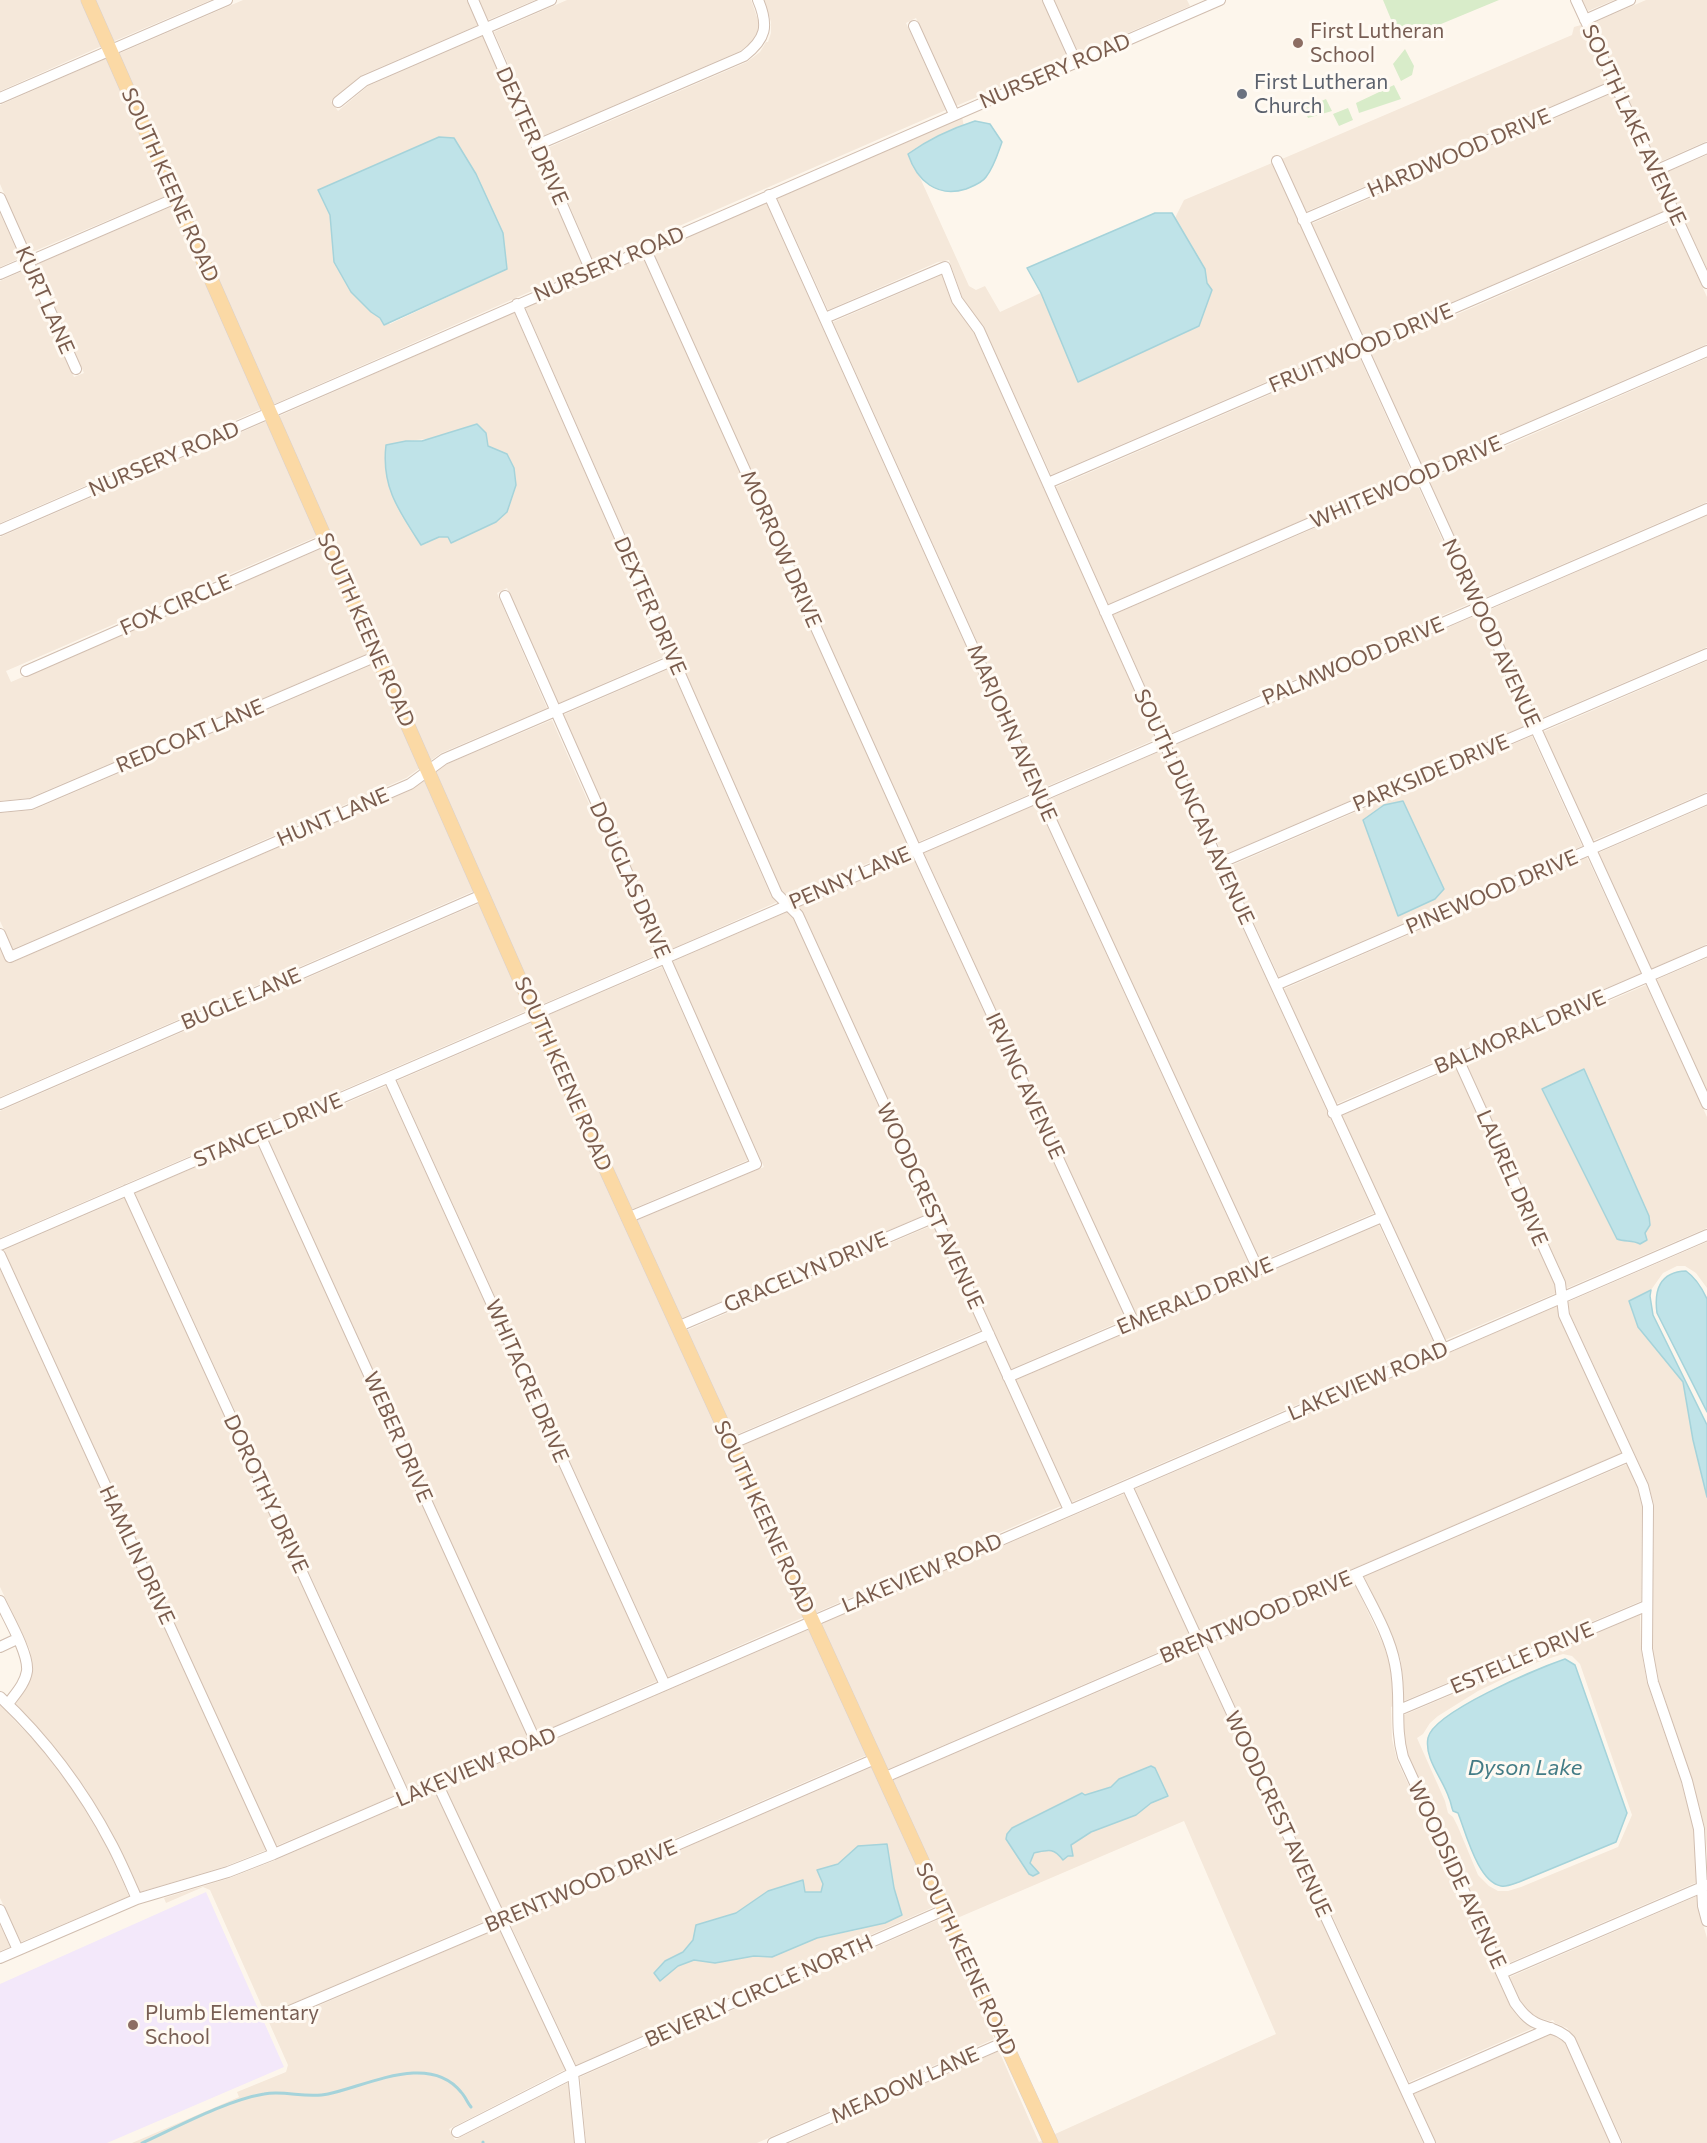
<!DOCTYPE html>
<html>
<head>
<meta charset="utf-8">
<style>
	body { margin:0 }
	canvas { display:block; background:#fdf6ec }
</style>
</head>
<body>
<canvas width="1707" height="2143"></canvas>
<script>
const context = document.querySelector('canvas').getContext('2d');
context.lineJoin = 'round';
function paint(path, color) {
  context.fillStyle = color;
  context.fill(path, 'evenodd');
}
function strokePath(path, color, width, dash) {
  context.strokeStyle = color;
  context.lineWidth = width;
  context.lineCap = dash ? 'butt' : 'round';
  context.setLineDash(dash || []);
  context.stroke(path);
}
function write(font, color, halo, rows, align = 'center') {
  context.font = font + ' Commissioner,sans-serif';
  context.lineWidth = 6;
  context.setLineDash([]);
  context.textBaseline = 'middle';
  context.strokeStyle = halo;
  context.fillStyle = color;
  for (const [text, x, y, turn = 0] of rows) {
    context.save();
    context.translate(x, y);
    context.rotate((+turn || 0) * Math.PI / 180);
    context.textAlign = isNaN(turn) ? turn : align;
    if (halo) context.strokeText(text, 0, 0);
    context.fillText(text, 0, 0);
    context.restore();
  }
}
const residential = new Path2D(`
	M0,0h82l20,46 -102,45z
	M94,0h117l-99,42z
	M243,0h224l11,25 -116,50 -31,26 7,10 30,-25 115,-50 101,232 -312,137 -154,-351zM454,138l22,36 27,59 4,36 -117,55 -19,-12 -37,-50 -4,-47z
	M479,0h56l-47,20z
	M567,0h184l8,23 -1,9 -6,10 -12,9 -200,86 -46,-105z
	M764,0h278l26,58 -112,48 -40,-88 -10,5 40,87 -352,153 -49,-114 202,-87 13,-10 6,-10h2l3,-9v-11z
	M1054,0h133l3,6 -111,48z
	M1582,0h32l-26,11z
	M1646,0h61v141l-50,22 -64,-140z
	M1581,25l27,57 -303,130 -23,-53 290,-124 2,-8z
	M107,58l61,137 -138,58 -30,-69v-79z
	M1613,93l53,117 -302,130 -53,-116z
	M962,117l3,14 -53,29 57,126 7,4 9,-4 15,26 41,-19 38,89 133,-92 -5,-7 -2,-14 -30,-51 9,-18 88,-37 82,181 -303,131 -67,-147 -22,-31 -13,-37 -11,2 -110,48 -51,-112z
	M1707,155v114l-45,-95z
	M766,203l266,590 -114,49 -265,-590z
	M173,206l88,203 -261,114v-242l25,-11 49,107 10,-4 -49,-108z
	M0,213l20,45 -20,9z
	M1672,221l35,76v47l-285,124 -52,-116z
	M643,256l265,590 -119,51 -8,-7 -256,-583z
	M942,275l10,27 22,31 182,406 -113,49 -210,-466z
	M514,312l152,344 -109,48 -50,-116 -10,5 50,115 -106,45 -11,8 -153,-344zM486,433l2,13 19,8 9,31 -9,27 -18,13 -37,18 -4,-6h-9l-14,7 -19,-103z
	M1359,356l53,117 -304,131 -52,-117z
	M1707,358v144l-225,97 -54,-119z
	M267,421l51,115 -312,135 5,11 312,-134 46,105 -340,145 -29,3v-264z
	M1417,484l54,119 -304,132 -54,-120z
	M1707,515v132l-170,73 -50,-109z
	M1477,615l50,110 -304,130 -51,-109z
	M1707,661v131l-115,49 -49,-109z
	M374,664l46,104 -14,10 -393,171 -13,-28v-108l33,-3z
	M671,668l100,228 6,6 -110,49 -104,-236z
	M552,720l104,235 -118,51 -103,-233 12,-9z
	M1532,736l50,110 -303,131 -51,-110z
	M1161,751l213,462 -114,49 -212,-462z
	M425,780l49,111 -474,206v-149l5,11 8,3 398,-172z
	M1037,804l213,462 -114,49 -212,-462z
	M1707,806v138l-56,25 -53,-116z
	M1587,857l54,116 -305,131 -52,-115z
	M913,858l213,461 -115,50 -208,-456 -5,-6z
	M480,903l48,107 -528,228v-127z
	M787,912l7,7 133,295 -247,105 -45,-98 129,-54 -92,-205z
	M1707,958v132l-51,-110z
	M662,967l86,193 -118,50 -87,-193z
	M1646,985l61,132v111l-140,60 -2,-8 -99,-217zM1584,1069l65,147 -9,28 -5,-3 -93,-152z
	M533,1022l271,595 -136,60 -271,-596z
	M1456,1067l99,217 1,9 -111,47 -104,-224z
	M386,1086l271,595 -119,53 -271,-597z
	M257,1141l271,597 -120,51 -273,-596z
	M125,1198l273,596 -122,52 -272,-596z
	M933,1225l48,105 -248,106 -48,-105z
	M1379,1225l56,120 -363,157 -56,-122z
	M1707,1242v46l-11,-15 -11,-7h-8l-14,7 -12,17 -22,11 9,26 45,55 10,58 14,57v355l-2,-24 -13,-49 -33,-98 -7,-33 2,-143 -6,-22 -78,-169 -2,-12z
	M0,1269l266,581 -40,16 -86,26 -24,-51 -32,-55 -36,-47 -33,-35 11,-15 6,-18 -2,-21 -30,-63z
	M1557,1306l2,11 63,136 -421,181 -66,-145z
	M986,1342l75,164 -246,107 -76,-166z
	M1627,1464l10,23 5,19 -1,95 -237,100 -3,-40 -8,-22 -29,-62z
	M1124,1494l67,144 -305,132 -66,-146z
	M1354,1582l29,62 7,20 3,23v19l-2,1 1,32 5,21 113,246 10,13 13,9 -124,54 -202,-437z
	M1640,1615l1,34 6,34 34,99 13,48 3,52 -193,83 -96,-210 -5,-16 1,-24zM1563,1654l9,2 8,8 52,151 -14,32 -97,40 -13,4h-10l-9,-5 -11,-11 -20,-48 -5,-10 -5,-4 -3,-12 -28,-63 6,-4 7,-11 8,-7 40,-25 60,-29z
	M810,1629l57,126 -363,158 -59,-126z
	M1196,1650l205,443 22,50h-366l-4,-8 223,-101 -92,-213 -229,98 -64,-138zM1155,1768l13,28 -17,7 -15,12 -31,10 -26,13 -8,7 2,11 -23,-6 -16,3 -4,10 9,10 -10,1 -23,-35 1,-5 5,-6 69,-35 3,2 28,-8 7,-8z
	M0,1705l39,41 35,46 33,55 22,49 -108,46 -21,-44z
	M872,1767l64,139 -360,159 -66,-141zM887,1844l7,44 7,27 -44,15 -40,8 -45,19 -18,-1 -39,7 -21,-3 -16,6 -13,-5 18,-9 10,-12 3,-15 40,-12 32,-22 34,-10 3,11h16l2,-8 -6,-14 21,-6 20,-18z
	M435,1791l59,126 -215,92 6,11 214,-92 67,141 -117,60 6,11 114,-58 6,61h-443l107,-46 -2,-5 49,-20 2,-7 -78,-175 -7,-3 -37,16 -2,-5 66,-20 41,-16z
	M1697,1896l1,11 9,31v205h-84l-48,-105 -8,-10 -12,-5 -2,-3 -3,1 -14,-4 -8,-6 -8,-11 -10,-23z
	M942,1918l52,121 -237,104h-171l-6,-66z
	M0,1924l10,23 -10,4z
	M1551,2034l9,4 5,5 45,100h-174l-22,-49z
	M999,2051l40,91 4,-2 1,3h-255z`);
const education = new Path2D(`
	M206,1892l78,175 -177,76h-107v-159z`);
const green = new Path2D(`
	M1383,0h116l-99,41z
	M1405,49l9,17 -2,9 -11,6 -8,-17z
	M1394,85l7,14 -42,14 -3,-10z
	M1326,99l6,12 -24,7 -4,-9z
	M1348,108l5,12 -14,6 -6,-12z`);
const water = new Path2D(`
	M975,121l15,3 12,18c-4,11 -8,25 -16,35 -4,6 -13,9 -20,12 -29,9 -49,-8 -58,-35 21,-15 42,-25 67,-33z
	M439,137l15,1 22,36 27,59 4,36 -123,56 -4,-7 -9,-6 -20,-20 -17,-30 -4,-47 -12,-25z
	M1155,213h17l33,56 2,14 5,7 -13,36 -121,56 -37,-89 -14,-25z
	M477,424l9,9 2,13 19,8 7,14 2,17 -9,27 -11,10 -45,21 -3,-6h-9l-18,8c-22,-34 -40,-58 -35,-100l20,-4h16z
	M1403,801l41,88 -9,10 -37,17 -35,-96 21,-15z
	M1584,1069l65,147 1,9 -5,8 2,7 -7,4c-7,-4 -15,-2 -23,-5l-75,-150z
	M1686,1271c10,7 16,17 21,28v113l-50,-99c-3,-22 2,-41 29,-42z
	M1651,1290l-1,6 3,19 54,110v72l-14,-57 -10,-58 -45,-55 -9,-26z
	M1565,1659l10,6 52,148 -11,29 -97,40c-6,2 -12,5 -18,4 -23,-4 -35,-53 -43,-73l-5,-2c-2,-5 -2,-9 -4,-13 -6,-19 -25,-39 -21,-60 5,-26 111,-70 137,-79z
	M1151,1766l4,2 13,28 -17,7 -15,12 -45,17 -20,13 2,11h-5l-5,4c-10,-13 -15,-10 -29,-7l-4,10 9,10 -6,3 -4,-2 -23,-35 1,-5 5,-6 70,-35 3,2 26,-8 8,-8z
	M887,1844l7,44 8,27 -17,8 -68,15 -45,19 -18,-1 -39,7 -21,-3 -16,6 -18,15 -6,-8 11,-12 18,-9 10,-12 3,-15 40,-12 32,-22 35,-11 2,12h16l2,-8 -6,-14 21,-6 20,-18z`);
const stream = new Path2D(`
	M483,2142v1
	M142,2143c35,-16 85,-43 122,-49 21,-4 43,5 64,0 39,-8 101,-42 133,-2 4,4 6,10 10,15`);
const minor = new Path2D(`
	M473,0l118,271
	M1048,0l28,62
	M1576,0l131,283
	M1585,20l45,-20
	M914,26l40,88
	M0,98l227,-98
	M338,102l26,-21 187,-81
	M537,145l207,-89c22,-17 25,-30 14,-56
	M1277,161l430,943
	M1655,171l52,-23
	M769,195l271,601 218,473
	M0,198l76,171
	M1303,220l313,-135
	M645,248l271,602 218,473
	M0,274l176,-76
	M517,304l260,590 21,21 271,595
	M825,318l120,-51 12,33 22,30 185,413 279,605
	M1048,483l626,-270
	M0,530l1220,-530
	M505,596l251,568 -129,54
	M1105,612l602,-261
	M26,671l300,-131
	M0,807l31,-3 346,-148
	M1220,863l487,-209
	M0,934l10,23 400,-173 34,-25 230,-99
	M1276,985l431,-186
	M1458,1059l102,224 4,32 79,171 5,20 -1,143 6,33 34,99 12,48 4,77 4,15
	M389,1078l276,607
	M0,1104l482,-209
	M1333,1113l374,-162
	M259,1133l277,609
	M127,1190l278,607
	M0,1245l1707,-736
	M0,1255l274,599
	M677,1327l258,-110
	M1008,1377l374,-160
	M731,1444l258,-110
	M1127,1486l303,657
	M1356,1574c14,29 33,59 39,90 7,33 -1,61 8,93l112,246c6,8 12,16 21,20 13,6 24,6 34,17l46,103
	M0,1601c8,17 29,53 27,70 -2,13 -12,23 -19,33
	M0,1647l17,-8
	M0,1697c45,42 83,93 112,148 9,17 17,36 25,54
	M1399,1710l247,-104
	M883,1778l746,-322
	M437,1783l136,290 7,70
	M0,1910l18,40
	M0,1958l137,-59 91,-27 46,-18 1433,-619
	M1502,1973l205,-88
	M287,2012l231,-98 357,-155
	M1406,2091l145,-63
	M457,2132l116,-59 371,-163
	M773,2143l232,-101`);
const major = new Path2D(`
	M88,0l447,1014 516,1129`);
const markers = [
	[1298,43,6,"#8d6e63"],
	[1242,94,6,"#6b7280"],
	[133,2025,6,"#8d6e63"]
];
const educationNames = [
	["First Lutheran",1310,31],
	["School",1310,55],
	["Plumb Elementary",145,2013],
	["School",145,2037]
];
const streetNames = [
	["NURSERY ROAD",1055,71,-23],
	["SOUTH LAKE AVENUE",1634,125,65],
	["DEXTER DRIVE",532,136,66],
	["HARDWOOD DRIVE",1459,153,-23],
	["SOUTH KEENE ROAD",170,185,66],
	["NURSERY ROAD",609,264,-23],
	["KURT LANE",45,300,66],
	["FRUITWOOD DRIVE",1361,348,-23],
	["NURSERY ROAD",164,459,-23],
	["WHITEWOOD DRIVE",1406,482,-23],
	["MORROW DRIVE",781,549,66],
	["FOX CIRCLE",176,605,-24],
	["DEXTER DRIVE",650,606,66],
	["SOUTH KEENE ROAD",366,630,66],
	["NORWOOD AVENUE",1491,633,65],
	["PALMWOOD DRIVE",1353,661,-23],
	["MARJOHN AVENUE",1012,733,66],
	["REDCOAT LANE",190,736,-23],
	["PARKSIDE DRIVE",1431,773,-23],
	["SOUTH DUNCAN AVENUE",1194,807,65],
	["HUNT LANE",333,817,-23],
	["PENNY LANE",850,878,-23],
	["DOUGLAS DRIVE",630,880,66],
	["PINEWOOD DRIVE",1492,892,-23],
	["BUGLE LANE",241,999,-23],
	["BALMORAL DRIVE",1520,1032,-23],
	["SOUTH KEENE ROAD",563,1074,66],
	["IRVING AVENUE",1025,1086,65],
	["STANCEL DRIVE",268,1130,-23],
	["LAUREL DRIVE",1512,1178,66],
	["WOODCREST AVENUE",930,1206,65],
	["GRACELYN DRIVE",806,1272,-23],
	["EMERALD DRIVE",1195,1296,-23],
	["WHITACRE DRIVE",527,1381,66],
	["LAKEVIEW ROAD",1368,1381,-23],
	["WEBER DRIVE",398,1437,66],
	["DOROTHY DRIVE",266,1494,65],
	["SOUTH KEENE ROAD",764,1517,65],
	["HAMLIN DRIVE",137,1555,65],
	["LAKEVIEW ROAD",922,1573,-23],
	["BRENTWOOD DRIVE",1256,1617,-23],
	["ESTELLE DRIVE",1522,1658,-23],
	["LAKEVIEW ROAD",476,1767,-23],
	["WOODCREST AVENUE",1278,1814,65],
	["WOODSIDE AVENUE",1457,1875,65],
	["BRENTWOOD DRIVE",581,1886,-23],
	["SOUTH KEENE ROAD",966,1959,65],
	["BEVERLY CIRCLE NORTH",759,1991,-24],
	["MEADOW LANE",905,2085,-24]
];
const worshipNames = [
	["First Lutheran",1254,82],
	["Church",1254,106]
];
const waterNames = [
	["Dyson Lake",1525,1768]
];
paint(residential, '#f5e8da');
paint(education, '#f3e8fa');
paint(green, '#d8ecc9');
paint(water, '#bfe3e8');
strokePath(water, '#a5d3da', 1.5);
strokePath(stream, '#a5d3da', 3);
strokePath(minor, '#d1beb0', 12);
strokePath(major, '#dad1cd', 15);
strokePath(minor, '#fff', 10);
strokePath(major, '#fbd9a5', 14);
for (const [x, y, r, color] of markers) {
  const dot = new Path2D();
  dot.arc(x, y, r, 0, 2 * Math.PI);
  context.fillStyle = color;
  context.fill(dot);
  strokePath(dot, '#fffaf3', 2);
}
write('21px', '#785e54', '#fffaf3', educationNames, 'left');
write('21px', '#7a5c4d', '#fffaf3', streetNames);
write('21px', '#5b616d', '#fffaf3', worshipNames, 'left');
write('italic 22px', '#437c86', '#fffaf3', waterNames);
</script>
</body>
</html>
